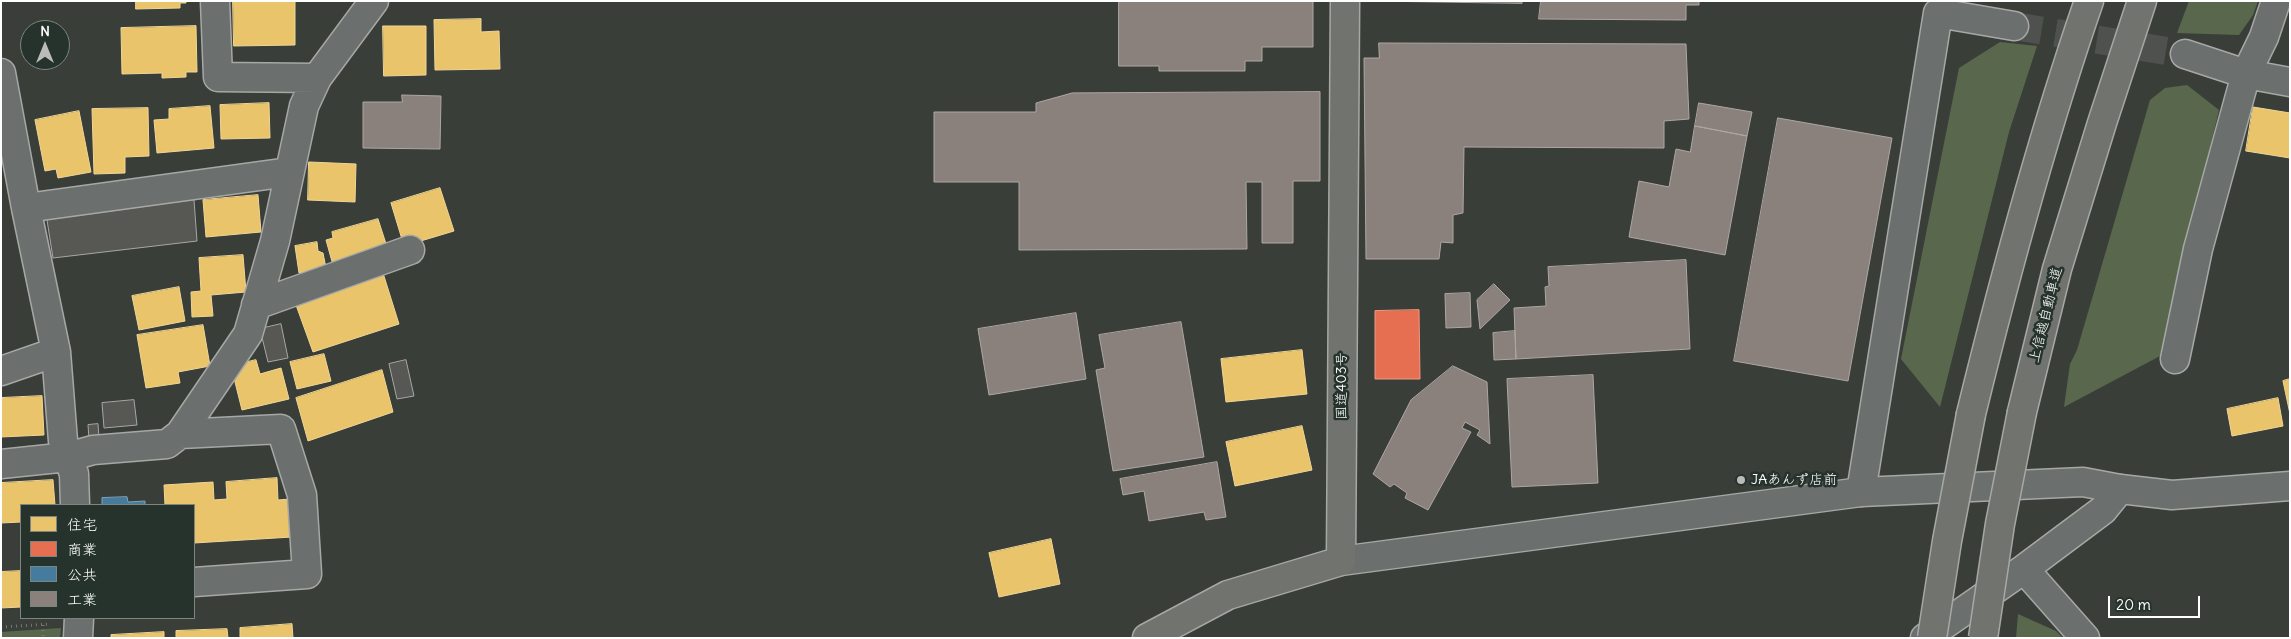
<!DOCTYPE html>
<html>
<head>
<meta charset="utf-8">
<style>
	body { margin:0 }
	#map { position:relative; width:2291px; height:639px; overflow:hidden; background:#3a3e39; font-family:Delius,"Klee One",sans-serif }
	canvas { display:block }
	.frame { position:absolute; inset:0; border:2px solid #fff; pointer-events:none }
	.legend { position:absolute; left:20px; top:504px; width:175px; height:115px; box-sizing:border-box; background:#26332d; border:1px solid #7d8581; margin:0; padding:6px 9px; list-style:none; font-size:15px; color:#fff }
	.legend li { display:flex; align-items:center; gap:10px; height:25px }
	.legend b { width:25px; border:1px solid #7d8581 }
	.north { position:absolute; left:20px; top:20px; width:50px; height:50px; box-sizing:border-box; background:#26332d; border:1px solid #7d8581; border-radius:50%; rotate:0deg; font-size:14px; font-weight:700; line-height:20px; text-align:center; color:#fff }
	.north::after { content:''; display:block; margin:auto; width:18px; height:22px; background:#babbba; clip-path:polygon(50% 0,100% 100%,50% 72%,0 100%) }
	.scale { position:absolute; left:2108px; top:596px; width:92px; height:22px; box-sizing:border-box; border:2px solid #fff; border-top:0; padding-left:6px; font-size:15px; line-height:18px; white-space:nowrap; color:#fff; -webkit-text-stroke:4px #26332d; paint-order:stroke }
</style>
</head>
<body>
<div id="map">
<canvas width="2291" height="639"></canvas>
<div class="frame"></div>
<ul class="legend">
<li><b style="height:14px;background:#e9c46a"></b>住宅</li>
<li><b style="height:14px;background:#e76f51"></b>商業</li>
<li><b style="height:14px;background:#457b9d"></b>公共</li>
<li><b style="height:14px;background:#8a817c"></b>工業</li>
</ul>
<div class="north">N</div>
<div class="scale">20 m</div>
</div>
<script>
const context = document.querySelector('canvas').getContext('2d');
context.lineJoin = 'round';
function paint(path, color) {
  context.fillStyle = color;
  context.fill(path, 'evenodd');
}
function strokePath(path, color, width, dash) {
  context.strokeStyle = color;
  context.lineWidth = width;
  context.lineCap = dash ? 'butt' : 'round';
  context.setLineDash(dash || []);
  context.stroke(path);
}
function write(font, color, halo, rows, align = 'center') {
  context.font = font + ' Delius,"Klee One",sans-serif';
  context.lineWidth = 5;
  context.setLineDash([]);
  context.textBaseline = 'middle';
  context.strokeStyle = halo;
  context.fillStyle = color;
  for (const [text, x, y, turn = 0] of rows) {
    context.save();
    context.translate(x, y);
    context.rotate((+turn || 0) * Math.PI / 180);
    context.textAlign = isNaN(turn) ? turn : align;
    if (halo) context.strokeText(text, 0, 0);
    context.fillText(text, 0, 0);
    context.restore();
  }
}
const green = new Path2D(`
	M2189,1h69l-5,14 -14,20 -62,-2z
	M2000,42l37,4 -28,86 -69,275 -39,-48 58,-291z
	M2187,85l32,25 -59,246 -96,51 6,-43 7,-14 73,-250 15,-12z
	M2018,614l38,17 7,7h-47z
	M61,628l-1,10h-59v-6z`);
const homes = new Path2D(`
	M136,1h50v2h-6v5l-44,1z
	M233,1h62v44l-61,1z
	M481,19v13l18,-1 1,38 -65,1 -1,-50z
	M196,26l1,46h-11v5l-24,1v-5l-40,1 -1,-46z
	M383,26h43v49l-42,1z
	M269,103l1,35 -49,1 -1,-34z
	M210,106l4,42 -57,5 -3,-33 15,-1v-10z
	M2253,107l37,6v45l-44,-7z
	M148,108l1,48 -24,1v16l-31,1 -2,-65z
	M79,111l12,61 -33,6 -2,-9 -11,2 -10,-51z
	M309,162l47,2 -1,38 -47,-2z
	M440,188l14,43 -50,15 -13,-43z
	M258,195l3,37 -55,5 -3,-37z
	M378,219l10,31 -55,15 -7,-25 7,-2 -1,-6z
	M317,242l1,9 5,2 3,15 -27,5 -4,-27z
	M243,255l3,37 -35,3 2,21 -21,1 -1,-25 10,-1 -2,-33z
	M383,273l16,51 -86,28 -17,-47z
	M179,287l6,34 -46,9 -7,-34z
	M203,325l7,41 -32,6 2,11 -34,5 -9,-53z
	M1302,350l5,44 -81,8 -5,-43z
	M324,354l7,27 -34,8 -7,-27z
	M256,360l4,14 21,-6 8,31 -47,11 -11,-44z
	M382,370l11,42 -85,29 -12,-43z
	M2290,379v35l-7,-33z
	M42,396l2,39 -43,2v-39z
	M2278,398l5,28 -51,10 -5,-27z
	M1302,426l10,44 -77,16 -9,-44z
	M277,478l1,22 12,-1 2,38 -98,6v-38h-29l-1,-20 49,-3 1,18 13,-1 -1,-17z
	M53,480l2,25h-34v17l-20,1v-40z
	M1051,539l9,45 -61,13 -10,-44z
	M21,571v36l-20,1v-36z
	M292,624l1,14h-53v-10z
	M227,629l1,9h-52v-7z
	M164,632v6h-53v-3z`);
const shops = new Path2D(`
	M1419,310l1,69h-45v-68z`);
const public = new Path2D(`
	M127,497l1,5 17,-1v4h-43v-7z`);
const industry = new Path2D(`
	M1119,1h194v46h-51v14h-17v10h-86v-5h-40z
	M1376,1h146v2z
	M1541,1h158v4h-13v15l-147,-1z
	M1379,43l307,1 3,75 -25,2v27l-200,-1 -1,66 -10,2v28l-12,-1 -2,17h-73l-2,-201h15z
	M1320,92v89h-27v62h-31v-61h-16l1,67 -228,1v-68h-85v-70h102v-9l36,-10z
	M402,95l39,1 -1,53 -77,-1v-46h39z
	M1699,103l53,9 -5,24 -52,-10z
	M1778,118l114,20 -44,243 -114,-20z
	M1695,126l52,10 -22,119 -96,-18 10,-56 30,6 7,-38 14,3z
	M1686,260l4,89 -174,10 -2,-51 32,-2 -1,-19 4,-1 -1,-19z
	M1494,284l16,16 -30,29 -3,-29z
	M1470,293l1,34 -25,1 -1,-34z
	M1076,313l10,66 -97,16 -11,-66z
	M1181,322l23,135 -91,14 -17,-101 9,-2 -6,-33z
	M1515,331l1,28 -22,1 -1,-27z
	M1453,366l34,16 3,62 -13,-9 3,-5 -15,-8 -3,6 9,4 -43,78 -23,-12 2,-5 -13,-9 -4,3 -17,-13 38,-74z
	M1593,375l5,108 -86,4 -5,-108z
	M1217,462l9,55 -20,3 -2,-8 -55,9 -5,-30 -21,4 -3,-16z`);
const building = new Path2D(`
	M194,200l3,41 -144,17 -6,-38z
	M281,324l7,34 -20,4 -8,-33z
	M406,360l8,36 -17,3 -8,-35z
	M134,400l3,25 -33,3 -2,-25z
	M98,424l1,14 -10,1 -1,-14z`);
const streetTunnel = new Path2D(`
	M2014,26l171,28`);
const path = new Path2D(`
	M43,625v13
	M1,627l50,-3`);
const street = new Path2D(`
	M215,1l3,76 99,1
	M2185,54l61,20 18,-37 12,-36
	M1,73l25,135 30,144 7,89 11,33 1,31
	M26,208l263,-36
	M256,305l154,-55
	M2175,359l23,-110 48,-175 44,8
	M1,371l55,-19
	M180,434l101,-5 21,66 5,79 -113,8
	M1,464l67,-7 25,-7 74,-6 13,-10 68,-100 27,-93 29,-135 13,-28 57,-77
	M1861,492l77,-479 76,13
	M2024,569l61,69
	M78,638l1,-20
	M1925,638l99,-69 79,-59 17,-21`);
const secondary = new Path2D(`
	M1341,561l520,-69 222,-10 37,7 52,6 118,-9`);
const highway = new Path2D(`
	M2022,412l35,-143 45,-146 40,-122
	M1971,414c34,-139 71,-277 118,-413
	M1147,638l81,-43 113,-34 4,-560`);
const highwayBridge = new Path2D(`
	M1932,638l15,-97 24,-127
	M1983,638l17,-114 22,-112`);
const markers = [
	[1741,480,5,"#babbba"]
];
const streetNames = [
	["上信越自動車道",2046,315,-76],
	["国道403号",1342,386,-90]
];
const poiNames = [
	["JAあんず店前",1751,480]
];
paint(green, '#59684d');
paint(homes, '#e9c46a');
strokePath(homes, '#f0d697', 1);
paint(shops, '#e76f51');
strokePath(shops, '#ee9a85', 1);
paint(public, '#457b9d');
strokePath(public, '#7da3ba', 1);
paint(industry, '#8a817c');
strokePath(industry, '#ada7a3', 1);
paint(building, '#575753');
strokePath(building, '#a6a8a6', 1);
strokePath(streetTunnel, '#4e514d', 28, [28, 14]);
strokePath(street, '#a6a8a6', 31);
strokePath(secondary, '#a6a8a6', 31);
strokePath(highway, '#a6a8a6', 31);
strokePath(path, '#767876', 3, [1, 4]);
strokePath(street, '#6b6f6d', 28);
strokePath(secondary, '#6b6f6d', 28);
strokePath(highway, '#71736e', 28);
strokePath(highwayBridge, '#a6a8a6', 31, []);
strokePath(highwayBridge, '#71736e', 28);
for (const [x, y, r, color] of markers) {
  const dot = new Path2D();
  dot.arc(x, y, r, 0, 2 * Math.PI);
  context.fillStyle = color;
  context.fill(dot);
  strokePath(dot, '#26332d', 2);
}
write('14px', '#fff', '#26332d', streetNames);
write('14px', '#fff', '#26332d', poiNames, 'left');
</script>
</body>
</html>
